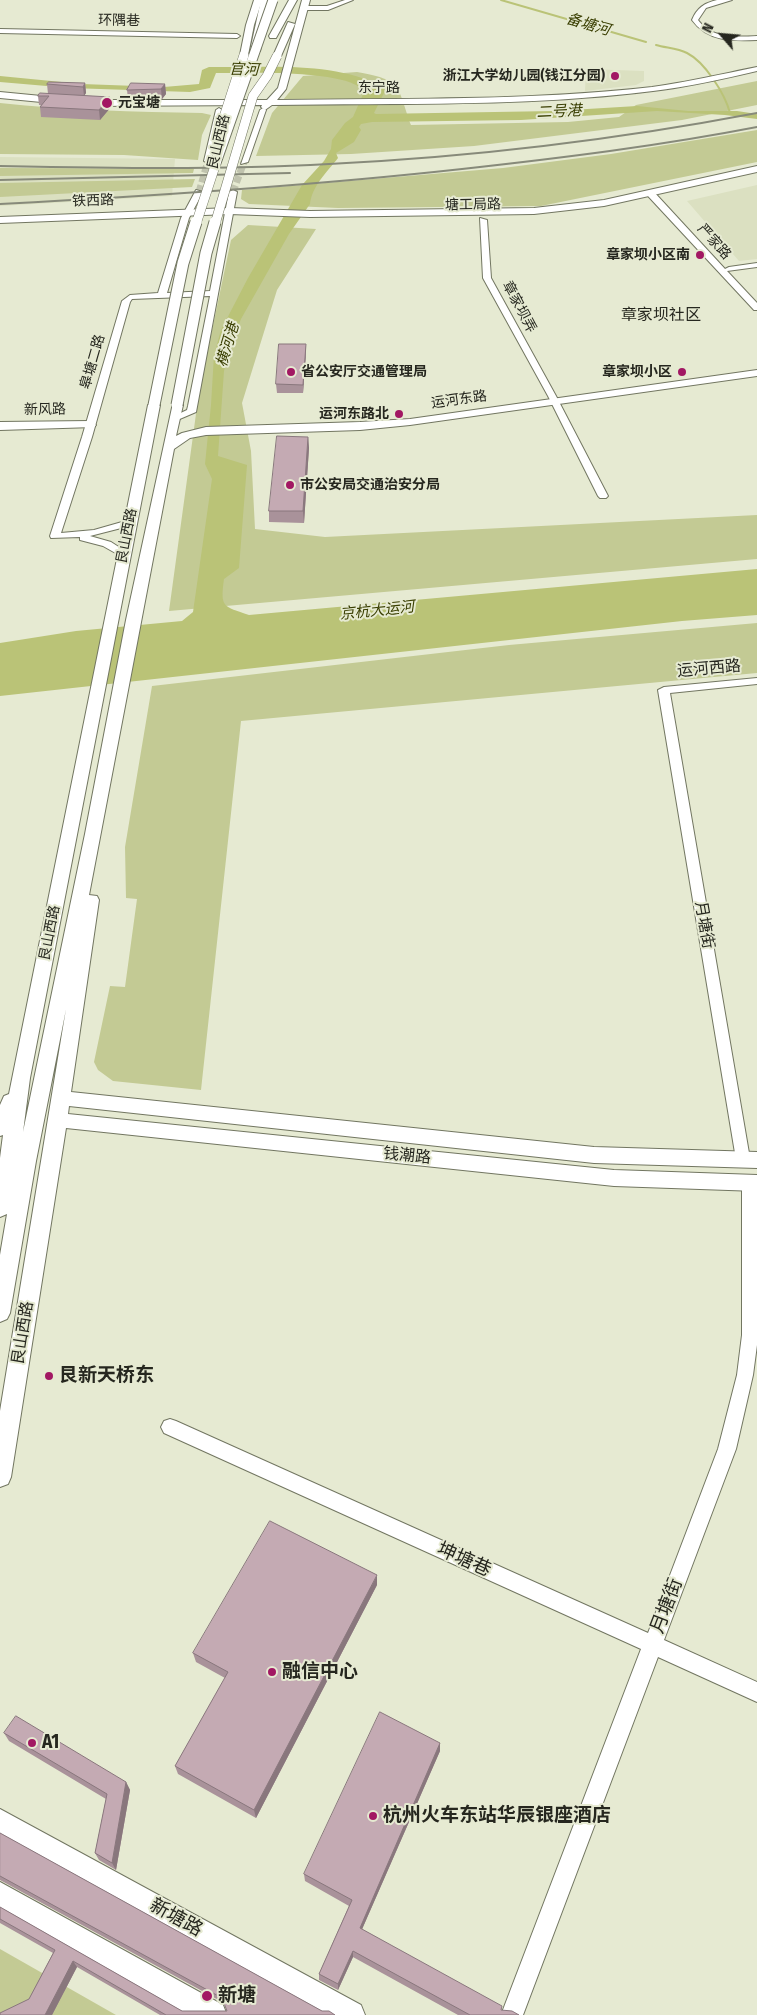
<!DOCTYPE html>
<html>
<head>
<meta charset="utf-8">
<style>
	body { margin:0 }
	#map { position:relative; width:757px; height:2015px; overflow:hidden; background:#e6ead2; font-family:"Fira Sans Condensed",sans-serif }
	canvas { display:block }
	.north { position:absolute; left:697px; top:10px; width:50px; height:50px; -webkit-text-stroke:4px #e6ead2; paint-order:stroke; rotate:297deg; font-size:14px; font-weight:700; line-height:20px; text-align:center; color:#26271f }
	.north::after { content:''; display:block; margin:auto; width:18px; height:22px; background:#26271f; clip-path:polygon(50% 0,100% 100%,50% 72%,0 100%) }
</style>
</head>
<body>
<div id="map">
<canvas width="757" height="2015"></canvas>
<div class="north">N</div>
</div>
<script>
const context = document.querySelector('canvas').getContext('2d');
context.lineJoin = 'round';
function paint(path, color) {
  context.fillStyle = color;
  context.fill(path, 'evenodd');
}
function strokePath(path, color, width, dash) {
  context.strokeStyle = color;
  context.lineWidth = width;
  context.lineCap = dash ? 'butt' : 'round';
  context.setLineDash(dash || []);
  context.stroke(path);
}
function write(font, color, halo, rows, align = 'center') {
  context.font = font + ' "Fira Sans Condensed","Noto Sans SC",sans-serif';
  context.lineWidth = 4;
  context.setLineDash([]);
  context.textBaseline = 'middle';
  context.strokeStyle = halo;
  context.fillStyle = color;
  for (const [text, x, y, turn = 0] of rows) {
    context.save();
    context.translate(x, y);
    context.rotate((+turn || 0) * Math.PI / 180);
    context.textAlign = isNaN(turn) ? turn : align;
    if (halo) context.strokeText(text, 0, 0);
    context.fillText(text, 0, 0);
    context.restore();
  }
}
const built = new Path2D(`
	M586,69l58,2v10l-8,4 -51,6z
	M0,157l175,2 -3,37 -172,10z
	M757,185v74l-18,2 -52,-60z`);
const green = new Path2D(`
	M357,72c46,8 40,14 54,53l157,-3 51,-5 17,-12 121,-24v24l-75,15 -208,26 -123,8 -95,2 16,-43 31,-37z
	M0,103c67,7 135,9 202,10l9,2 -9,20 -4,25 -74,-5 -124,-1z
	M757,130v32l-216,44 -203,2 -89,-4 -8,-5 1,-9 261,-22 108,-14z
	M0,168l194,1 -1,4 -193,3z
	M195,179l-3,8 -192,10v-14z
	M248,225l68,4 -39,61 -35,113 9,48 4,78 70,8 432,-22v44l-588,52 30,-219 32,-152z
	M757,623v50l-516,48 -40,369 -88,-9 -15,-11 -4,-8 16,-76 15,1 12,-88 -11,-1 -1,-51 27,-161 357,-41z
	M0,1949l116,66h-116z`);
const water = new Path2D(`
	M209,67c57,1 123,-7 175,20v6l-10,20 2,1 178,-3 83,-5 51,5h49l20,3v5l-32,-4 -68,-4 -136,9 -149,2 -11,2 -2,3 2,3 -7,12 -18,11 2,5c-11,14 -26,28 -28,46l-21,30 -48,85 -12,31 -5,21 -6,85 29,9 -8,103 -15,11c-4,29 -1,27 25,36l508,-46v46l-75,6 -682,75v-53l76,-12 106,-10 11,-9 19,-133 -7,-15 6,-59 3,-50 7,-25 27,-52 54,-93 22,-24 7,-12 1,-9 13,-17 8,-6 11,-25c-12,-23 -122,-19 -148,-19l-6,15 -20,4 -120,-4 -70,-6v-6l82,8 82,3 35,-3 3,-14z`);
const stream = new Path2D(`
	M501,0l145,42
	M656,45c10,3 21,3 31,8 18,9 38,41 43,60`);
const minorTunnel = new Path2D(`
	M199,192l9,-31
	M233,192l11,-30`);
const minor = new Path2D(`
	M345,0h8l-25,10h-23l-3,-2 3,-2h22z
	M717,0h15l-26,8 -8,12c14,19 37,17 59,16v4c-25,1 -49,2 -65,-20 5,-12 12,-17 25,-20z
	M0,29l237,5 3,2 -3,2 -237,-5z
	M219,108l3,2 -10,51 -4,2 -4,-2 12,-51z
	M263,108l3,2 -18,52 -7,2 19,-54z
	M196,190l7,2 -14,26 -22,75 43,-2 19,-99 4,-2 4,2 -41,220 -21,9 -5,-3 17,-8 1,-4 22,-110 -78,3 -2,3 -38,135 -31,96 33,-3 35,-10 4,1v4l-43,11 21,6 17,11 -1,2h-8l-16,-9 -23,-6v-3l-29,1 -1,-2 32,-99 40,-136 8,-6 28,-2 23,-75z
	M648,192h6l71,77 4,-2 28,-4v4l-30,4 30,32v7h-3l-106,-114z
	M480,218l7,2 4,58 65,118 52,100 -2,2h-6l-2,-2 -50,-100 -65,-118z
	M757,678v6l-87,9 80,466 -2,4 -5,2 -5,-2 -2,-4 -78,-469 6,-3z
	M750,1177l5,2 2,3v163l-4,30 -17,74 -72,191 93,42v20l-99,-45 -135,358h-22l140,-366 -477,-216 -3,-6 3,-6 6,-2 6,2 472,212 70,-184 19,-74 5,-40v-152l3,-4z`);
const major = new Path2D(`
	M254,0h8l-8,25 -6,30 -4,2 -4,-2 6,-30z
	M302,0h8l-24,89 -9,11c125,-2 251,1 375,-13 36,-5 70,-13 105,-20v4c-34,8 -69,16 -104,20 -126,16 -254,12 -381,14l-7,5 -4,-3 1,-2 -174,1 -4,-3 4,-3h179l11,-12z
	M288,22l7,2 -14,32 -7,2 -1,-2z
	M0,92l62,6 4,3 -4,3 -62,-6z
	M757,166v6l-153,34 -70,8 -224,3 -80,-3 -230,9v-6l230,-9 80,3 224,-3 70,-8z
	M757,370v6l-347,49 -50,5 -154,5 -16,3 -16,11 -85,446 8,1 2,4 -28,192 523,55 163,5v16l-163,-5 -525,-57 -1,8 546,56 143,5v16l-143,-5 -548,-58 -55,349 -3,7 -8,3v-76l66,-402 -30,152 -26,152 -3,6 -7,3v-67l7,-41 -7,3v-59l3,-23 -3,1v-31l4,-9 5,-2 139,-689 6,-3 6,3 -130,673 -7,54 62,-298 41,-214 47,-217 4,-1 6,3 -7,31 6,-3 24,-6 154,-5 50,-3z
	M90,421l6,4 -2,2 -94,3v-8z
	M0,1809l361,196 4,10h-41l-324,-179z
	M0,1882l223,123 4,10h-41l-186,-105z`);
const highway = new Path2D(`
	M261,0h8l-9,51 -5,3 -5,-3z
	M289,0h8l-21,38h-6l-1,-2z`);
const rail = new Path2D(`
	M0,166c109,2 219,4 329,-2 144,-7 286,-24 428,-51
	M0,180l290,-7
	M0,204c154,-8 308,-18 462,-35 99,-11 197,-23 295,-42`);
const majorBridgeFar1 = new Path2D(`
	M196,224l20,-61 7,-43 21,-65
	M215,224l38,-128 14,-20 10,-20`);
const majorBridge = new Path2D(`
	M154,405l29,-142 13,-41
	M177,405l29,-152 9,-31`);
const highwayBridge = new Path2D(`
	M216,163l57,-163`);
const wall = new Path2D(`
	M85,83l1,10 -2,3 26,1 1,10 -11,13 -59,-3 -1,-10 1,-2h-2l-1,-9 10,-2 -1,-10z
	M165,84l1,10 -4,5h-34l-1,-9z
	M306,344v8l-3,41h-26l-1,-9z
	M308,437l1,11 -5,75 -35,-1v-11z
	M377,1585l-121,233 -78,-44 -3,-8 50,-88 -29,-16 -3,-9z
	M4,1733l122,49 4,8 -14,80 -17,-10 -4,-7 11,-54 -97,-58z
	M440,1743v8l-78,178 139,81 18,5h-61l-105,-58 -15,33 -19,-10v-6l30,-68 -44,-25 -1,-7z
	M0,1833l322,178 13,4h-175l-83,-48 -25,48h-52l29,-16 24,-46 -53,-30v-16l182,104h45l-3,-8 -224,-123z`);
const shadedWall = new Path2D(`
	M85,83l1,10 -2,3 -1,-9z
	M165,84l1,10 -4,5 -1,-10z
	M110,97l1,10 -11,13 -1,-10z
	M306,344v8l-3,41v-8z
	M308,437l1,11 -5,75 -1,-12z
	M377,1575v10l-121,233 -2,-8z
	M440,1743v8l-80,183v-6z
	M126,1782l4,8 -14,80 -4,-7z
	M353,1951v6l-15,33v-6z
	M73,1961l4,6 -25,48h-7z`);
const building = new Path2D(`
	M49,82l36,1 -2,4 -36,-3z
	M131,83l34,1 -4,5 -34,1z
	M40,93l70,4 -11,13 -59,-3 9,-11h-11z
	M279,344h27l-3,41 -27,-1z
	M277,436l31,1 -5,74h-34z
	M270,1521l107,54 -123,235 -79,-44 53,-94 -35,-19z
	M380,1712l60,31 -80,185 142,78 -1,4 11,1 7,4h-49l-117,-64 -15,33 -19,-10 33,-74 -48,-26z
	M16,1716l110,66 -14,81 -17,-10 12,-59 -103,-61z
	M0,1833l322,178h7l6,4h-169l-93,-54 -28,54h-45v-2l29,-14 26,-49 -55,-31v-12l182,104h45l-5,-13 -222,-122z`);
const markers = [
	[615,76,5,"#a21863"],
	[107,103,6,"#a21863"],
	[700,255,5,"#a21863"],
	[291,372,5,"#a21863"],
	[682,372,5,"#a21863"],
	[399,414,5,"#a21863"],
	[290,485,5,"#a21863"],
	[49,1376,5,"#a21863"],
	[272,1672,5,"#a21863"],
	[32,1743,5,"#a21863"],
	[373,1816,5,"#a21863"],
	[207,1996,6,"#a21863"]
];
const farStreetnames = [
	["环隅巷",119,21,1],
	["东宁路",379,88],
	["艮山西路",219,142,-77],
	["铁西路",93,201,-2],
	["塘工局路",473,205,-1],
	["严家路",714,242,48],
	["章家坝弄",519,307,62],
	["皋塘二路",93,362,-74],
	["运河东路",459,400,-8],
	["新风路",45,410,-1],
	["艮山西路",127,536,-79],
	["艮山西路",50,933,-79]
];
const farPoinames = [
	["浙江大学幼儿园(钱江分园)",605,76],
	["元宝塘",118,103,"left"],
	["章家坝小区南",690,255],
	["省公安厅交通管理局",301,372,"left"],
	["章家坝小区",672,372],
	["运河东路北",389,414],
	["市公安局交通治安分局",300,485,"left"]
];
const farWaternames = [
	["备塘河",588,25,16],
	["官河",244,70,2],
	["二号港",559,112,-3],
	["横河港",228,345,-73],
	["京杭大运河",377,611,-6]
];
const farQuarternames = [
	["章家坝社区",661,316]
];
const streetNames = [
	["运河西路",709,669,-5],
	["月塘街",704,925,80],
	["钱潮路",407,1156,6],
	["艮山西路",23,1333,-81]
];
const nearPoinames = [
	["艮新天桥东",59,1376],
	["融信中心",282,1672],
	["A1",42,1743],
	["杭州火车东站华辰银座酒店",383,1816],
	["新塘",218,1996]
];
const nearStreetnames = [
	["坤塘巷",464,1560,24],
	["月塘街",667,1606,-69],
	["新塘路",176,1918,29]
];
paint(built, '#dbe0c1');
paint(green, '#c3ca94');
paint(water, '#bac377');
strokePath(stream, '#bac377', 2);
strokePath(minorTunnel, '#c0c3ae', 7, [7, 3]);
strokePath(minor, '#727661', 2);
strokePath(major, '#727661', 2);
strokePath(highway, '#727661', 2);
paint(minor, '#fff');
paint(major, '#fff');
paint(highway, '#fff');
strokePath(rail, '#878a7a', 2);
strokePath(majorBridgeFar1, '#727661', 10, []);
strokePath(majorBridge, '#727661', 13, []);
strokePath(highwayBridge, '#727661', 11, []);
strokePath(majorBridgeFar1, '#fff', 9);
strokePath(majorBridge, '#fff', 11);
strokePath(highwayBridge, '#fff', 9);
paint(wall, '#a9929a');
paint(shadedWall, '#89777d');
paint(building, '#c4aab3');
strokePath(building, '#89777d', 1);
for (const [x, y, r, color] of markers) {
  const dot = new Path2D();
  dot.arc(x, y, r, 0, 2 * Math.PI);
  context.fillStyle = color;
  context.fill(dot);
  strokePath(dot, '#e6ead2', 2);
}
write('14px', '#26271f', '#e6ead2', farStreetnames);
write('bold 14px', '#26271f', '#e6ead2', farPoinames, 'right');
write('italic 15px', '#393e00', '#e6ead2', farWaternames);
write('16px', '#26271f', '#e6ead2', farQuarternames);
write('16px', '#26271f', '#e6ead2', streetNames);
write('bold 19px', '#26271f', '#e6ead2', nearPoinames, 'left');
write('19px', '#26271f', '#e6ead2', nearStreetnames);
</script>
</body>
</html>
